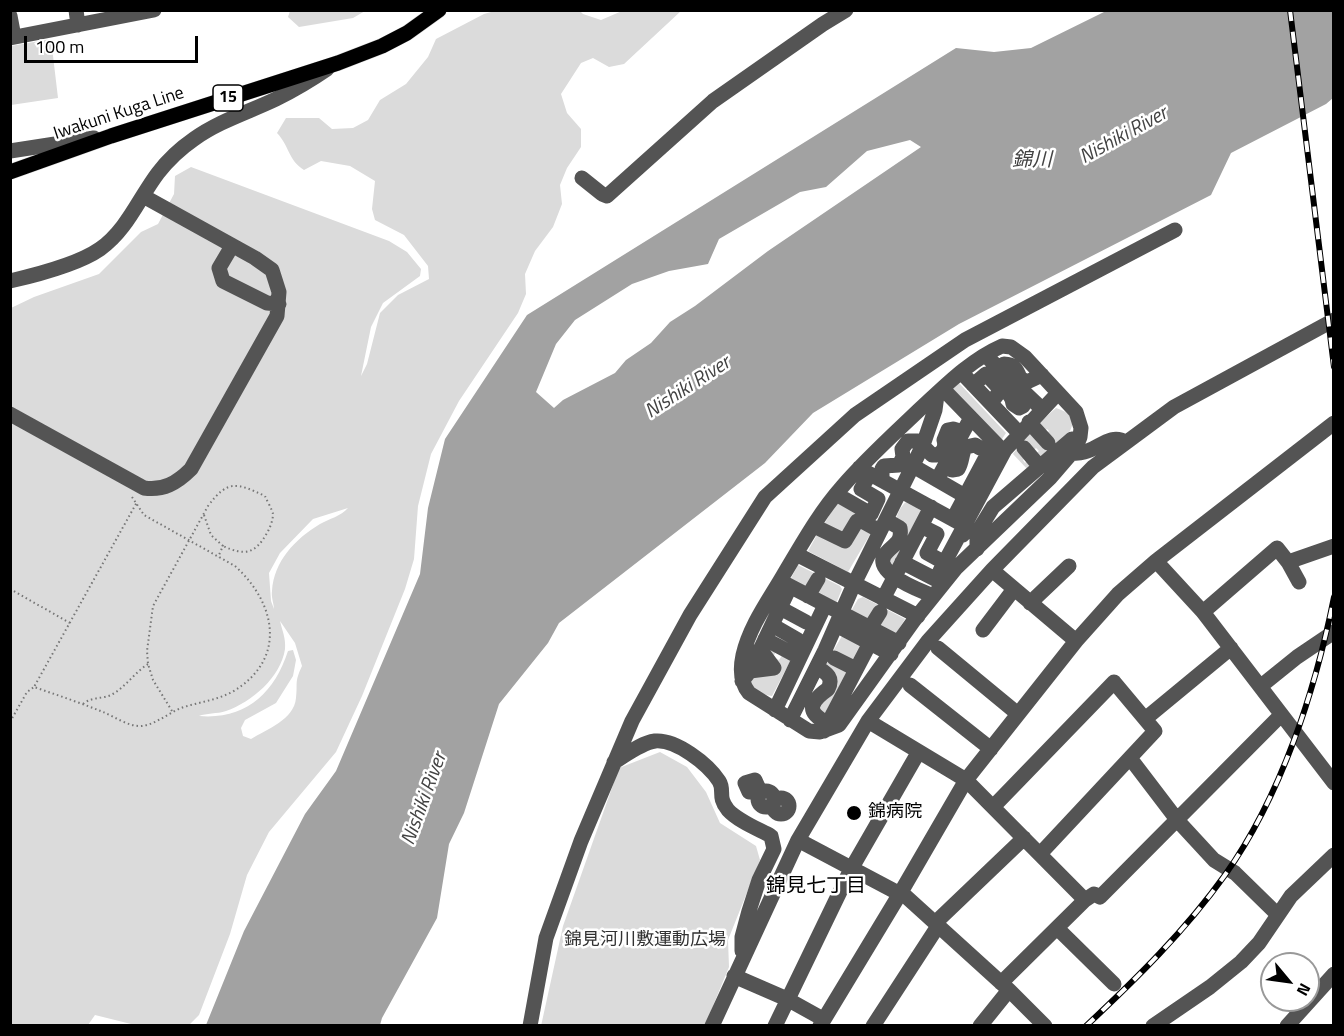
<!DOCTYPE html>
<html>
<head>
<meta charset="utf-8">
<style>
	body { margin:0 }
	#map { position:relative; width:1344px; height:1036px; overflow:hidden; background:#fff; font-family:"Titillium Web",sans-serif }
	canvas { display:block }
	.frame { position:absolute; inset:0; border:12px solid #000; pointer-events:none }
	.north { position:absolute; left:1260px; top:952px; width:60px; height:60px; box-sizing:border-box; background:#fff; border:2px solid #999; border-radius:50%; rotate:119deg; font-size:16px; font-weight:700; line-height:24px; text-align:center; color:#000 }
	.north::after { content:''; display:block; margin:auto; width:21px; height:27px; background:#000; clip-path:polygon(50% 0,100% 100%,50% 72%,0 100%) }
	.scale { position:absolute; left:24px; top:36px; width:174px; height:27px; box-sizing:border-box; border:3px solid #000; border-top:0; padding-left:8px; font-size:18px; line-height:21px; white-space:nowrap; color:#000; -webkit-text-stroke:4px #fff; paint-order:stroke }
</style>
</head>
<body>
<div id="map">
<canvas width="1344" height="1036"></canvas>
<div class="frame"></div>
<div class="north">N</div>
<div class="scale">100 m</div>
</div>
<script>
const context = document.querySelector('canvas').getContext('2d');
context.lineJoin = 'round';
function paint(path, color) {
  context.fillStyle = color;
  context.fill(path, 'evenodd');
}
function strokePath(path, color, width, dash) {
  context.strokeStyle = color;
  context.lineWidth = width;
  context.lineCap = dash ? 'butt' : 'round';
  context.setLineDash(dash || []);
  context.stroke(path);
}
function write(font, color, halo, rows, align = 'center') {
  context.font = font + ' "Titillium Web","Noto Sans JP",sans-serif';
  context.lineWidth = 5;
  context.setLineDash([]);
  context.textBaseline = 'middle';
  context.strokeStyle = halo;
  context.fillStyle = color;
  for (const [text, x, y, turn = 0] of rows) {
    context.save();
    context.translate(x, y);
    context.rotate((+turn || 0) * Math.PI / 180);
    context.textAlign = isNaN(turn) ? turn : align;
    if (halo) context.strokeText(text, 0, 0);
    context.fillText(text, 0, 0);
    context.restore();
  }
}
const green = new Path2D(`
	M498,10l82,1 3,3 18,6 21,-9h59l-57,53 -15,3 -16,-9 -12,5 -20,31 6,19 14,16v18l-14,21 -7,17 2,19 -9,23 -18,24 -10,23 1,20 -8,19 -59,88 -28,53 -13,52 -4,53 -9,30 -43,107 -26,56 -67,80 -22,43 -17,59 -31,81 -10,10h-54l-40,-10 -7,10h-77v-717l23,-11 65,-23 42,-42 17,-8 16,-30 1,-18 16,-9 198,74 18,11 14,17 -1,7 -37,27 -12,24 -10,49 6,-12 13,-51 18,-18 31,-16 -1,-13 -24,-31 -29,-15 -3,-11 3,-28 -25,-15 -29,-5 -17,9c-16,-10 -14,-23 -27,-37l9,-15h33l13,11 21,-1 15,-8 12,-20 26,-16 22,-27 8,-18 48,-25zM348,508c-7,8 -19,11 -28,16 -25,15 -46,37 -48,67 -1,6 2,13 2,18l-3,-8 -2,-28 11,-20 33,-34zM280,621l15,22 7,23c-8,17 -4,16 -6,32 -2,22 -29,31 -45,41l-8,-3 -2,-8 4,-8 31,-17 17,-27 3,-16 -3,-10 -5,1c-14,43 -43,69 -89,65 7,-3 18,-2 27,-5 26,-9 55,-34 59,-62 1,-11 -3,-19 -5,-28z
	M290,11v-1l75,1 -12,7 -54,9 -11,-10z
	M51,39l7,59 -47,7v-59z
	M959,383l47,50 -6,9 -49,-51z
	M1056,408c39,12 -2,41 -17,54l-6,-6 6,-5 -3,-3 -13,12 2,3 4,-4 6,7 -7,4 -15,-16 16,-22 16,3 4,-4 -2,-2 -4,3 -6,-7z
	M907,501l16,11 -30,58 -4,-16 5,-3c1,-17 -2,-38 13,-50z
	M837,502l40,20 -21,-7 -10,18 -23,-7z
	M859,526l13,5 -24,41 -40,-21 10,-18 29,14z
	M798,565l42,21 2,3 -7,17 -45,-26z
	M863,597l42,22 -11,18 -44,-24 8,-14z
	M842,636l20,9 -38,71 -3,-2 -3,-13 9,-36 -1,-2z
	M766,650h11l-4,7 6,3 4,-6 9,4 -20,38c-9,-1 -18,-6 -23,-14z
	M660,752l27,15 19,25 14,31 36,23 4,14 -32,80 1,27 -21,51 -3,8h-164l22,-100 56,-158z`);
const water = new Path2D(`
	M1106,11h227v87l-7,6 -95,49 -20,42 -252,129 -146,89 -48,50 -206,160 -11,20 -49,61 -35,109 -15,31 -12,74 -55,100 -2,7h-174l38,-94 61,-117 31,-43 84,-197 8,-66 17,-69 82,-124 429,-267 38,4 37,-4zM910,140l11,7 -153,104 -73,55 -25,16 -19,21 -25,17 -11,13 -52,27 -9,8 -18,-16 20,-48 19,-24 57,-36 37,-13 39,-7 11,-25 81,-47 26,-5 41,-36z`);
const path = new Path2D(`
	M132,497l12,18 91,51c42,38 52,94 -3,126 -15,8 -32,10 -48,15 -15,5 -27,17 -42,19 -13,1 -27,-9 -39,-14 -22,-9 -46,-17 -69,-25l103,-185
	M204,515l7,20 12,11 -5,11
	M10,589l60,34
	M83,704c8,-7 19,-5 28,-9 14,-7 24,-23 37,-31
	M172,711l-19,-31 -5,-16 -1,-13 6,-45 55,-100c20,-27 29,-23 57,-10 2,5 7,13 8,18 0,6 -3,14 -6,19 -12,21 -22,23 -44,13
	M10,722l17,-30 7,-5`);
const minor = new Path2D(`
	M76,10l2,15
	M10,16l4,21
	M10,38l144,-28
	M10,151l84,-13
	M582,178l20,16 5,2 106,-95 110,-77 23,-14
	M232,246l-13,22 4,13 44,22 12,1
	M10,281c26,-6 70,-18 90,-32 27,-19 39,-51 58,-76 10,-13 23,-25 36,-34 25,-18 55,-27 82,-40 18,-9 35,-19 51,-30
	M1002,346l9,1 14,10 51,55 5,16 -1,9 -5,12 -25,29 -94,90 -41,51 -76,106 -19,7 -11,-1 -60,-38c-9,-11 -9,-24 -6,-38 7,-30 26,-55 41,-81 18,-30 35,-61 58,-87 24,-28 51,-52 77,-77 25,-23 51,-50 83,-64z
	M985,355l57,54
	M1000,369l4,-5c10,0 13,6 16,14l7,4 15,-7
	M962,373l57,60
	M973,385l13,-11 12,13 10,-10
	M943,389l61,63
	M991,403l9,-12c8,0 12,5 13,13l6,4 4,-2 5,-9
	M10,414l134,74c19,3 33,-5 47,-19l86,-153 2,-24 -7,-22 -17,-12 -112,-62
	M1029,422l19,21
	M1024,448l16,19
	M1070,454c7,-1 14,-1 20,-4 12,-5 22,-16 36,-8
	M913,466l52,30
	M944,467l8,3 6,-1c5,-8 3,-16 8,-22l9,-2 5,3
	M859,468l106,58 -2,9
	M882,480v-11l2,-3 15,-1 4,-8 -1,-8 6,-8h10l14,14h4c7,-2 10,-8 8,-15l4,-10 5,-1 10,3
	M937,480l31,-57
	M836,494l35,20 7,-15 -17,-10 9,-15
	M953,519l41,-77
	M886,520l14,8c2,13 -4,15 -12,23 -22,20 32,39 45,45
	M814,526l31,15 12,-20 3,-1 20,11
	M921,526l16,8 -10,19 18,10
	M977,549v-16l16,-26 79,-68
	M796,554l122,62
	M1156,561l47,51 131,171
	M902,562l33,17
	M1288,562l46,-16
	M992,570l84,71
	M940,571l65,-121 53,-57
	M780,581l119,62
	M808,596l10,-17
	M883,599l48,-92
	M1030,603l39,-37
	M780,608l26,14
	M1203,612l74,-64 11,14 11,20
	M772,625l26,15
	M836,625l55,29
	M870,628l10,-16
	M983,630l31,-41
	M765,639l28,15
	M938,648l80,66
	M834,658l22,11
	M817,667c9,6 17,10 11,22 -17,12 -24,23 0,34
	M750,671l24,-3 -14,-19
	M742,681l8,-10 40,-84
	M910,685l81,64
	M1261,686l36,-29 37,-25
	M775,710l50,-105
	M1145,719l86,-71
	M790,720l35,-70 29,-66 69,-139 12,-35 2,-15
	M868,721l98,59 119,120
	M824,731l46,-88
	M1130,758l48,63 36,39 21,13 43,42
	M614,762c12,-7 27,-19 41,-21 21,-2 53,23 64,40 6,9 -2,16 9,29 10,11 30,19 43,26l3,13 -15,31 -10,31 -7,26v14
	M755,780l4,9 -10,3 -4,-9z
	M758 799a8 8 0 1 1 16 0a8 8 0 1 1-16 0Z
	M773 806a8 8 0 1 1 16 0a8 8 0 1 1-16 0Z
	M993,807l121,-125 41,49 -115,123
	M798,840l102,54
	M901,892l108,98 36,36
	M935,923l89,-85
	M1057,928l57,56
	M734,976l53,23 36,20
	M1001,983l84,-83 9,-6 6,3 181,-182
	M530,1026l16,-88 35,-97 51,-120 58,-106 75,-118 90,-82 110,-75 210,-110
	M712,1026l86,-186 70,-119 60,-80 64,-71 101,-103 81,-60 160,-87
	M775,1026l75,-155 68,-118
	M820,1026l81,-134 65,-112 110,-139 42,-47 38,-33 178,-138
	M873,1026l65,-100
	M980,1026l29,-36
	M1153,1026l57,-39 31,-25 18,-19 32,-47 43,-41
	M1287,1026l47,-52`);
const major = new Path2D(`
	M10,172l101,-36 227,-73 44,-17 25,-13 32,-23`);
const rail = new Path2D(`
	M1290,10l44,357
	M1086,1026c50,-47 99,-95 139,-151 56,-79 90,-183 109,-278`);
const markers = [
	[854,813,8,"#000"]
];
const shields = [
	[228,98,30]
];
const shieldNames = [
	["15",228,98]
];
const streetNames = [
	["Iwakuni Kuga Line",119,114,-18]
];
const poiNames = [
	["錦病院",868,813]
];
const parkNames = [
	["錦見河川敷運動広場",645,941]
];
const waterNames = [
	["Nishiki River",1124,136,-29],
	["錦川",1032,161],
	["Nishiki River",688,388,-33],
	["Nishiki River",425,799,-70]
];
const neighbourhoodNames = [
	["錦見七丁目",816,887]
];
paint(green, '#dbdbdb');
paint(water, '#a2a2a2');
strokePath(major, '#dbdbdb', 16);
strokePath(path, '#767676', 2, [1.5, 3]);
strokePath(minor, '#545454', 15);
strokePath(major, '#000', 15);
strokePath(rail, '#000', 6);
strokePath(rail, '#fff', 4, [11]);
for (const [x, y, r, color] of markers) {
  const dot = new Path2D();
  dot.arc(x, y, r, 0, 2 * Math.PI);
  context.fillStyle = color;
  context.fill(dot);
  strokePath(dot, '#fff', 2);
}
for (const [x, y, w] of shields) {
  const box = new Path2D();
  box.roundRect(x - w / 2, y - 13, w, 26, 4.5);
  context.fillStyle = '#fff';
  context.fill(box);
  strokePath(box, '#000', 1.5);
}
write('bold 16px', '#000', null, shieldNames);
write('18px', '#000', '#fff', streetNames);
write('18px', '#000', '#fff', poiNames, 'left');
write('18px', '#323232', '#fff', parkNames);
write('italic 20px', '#434343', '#fff', waterNames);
write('20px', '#000', '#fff', neighbourhoodNames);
</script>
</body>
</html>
